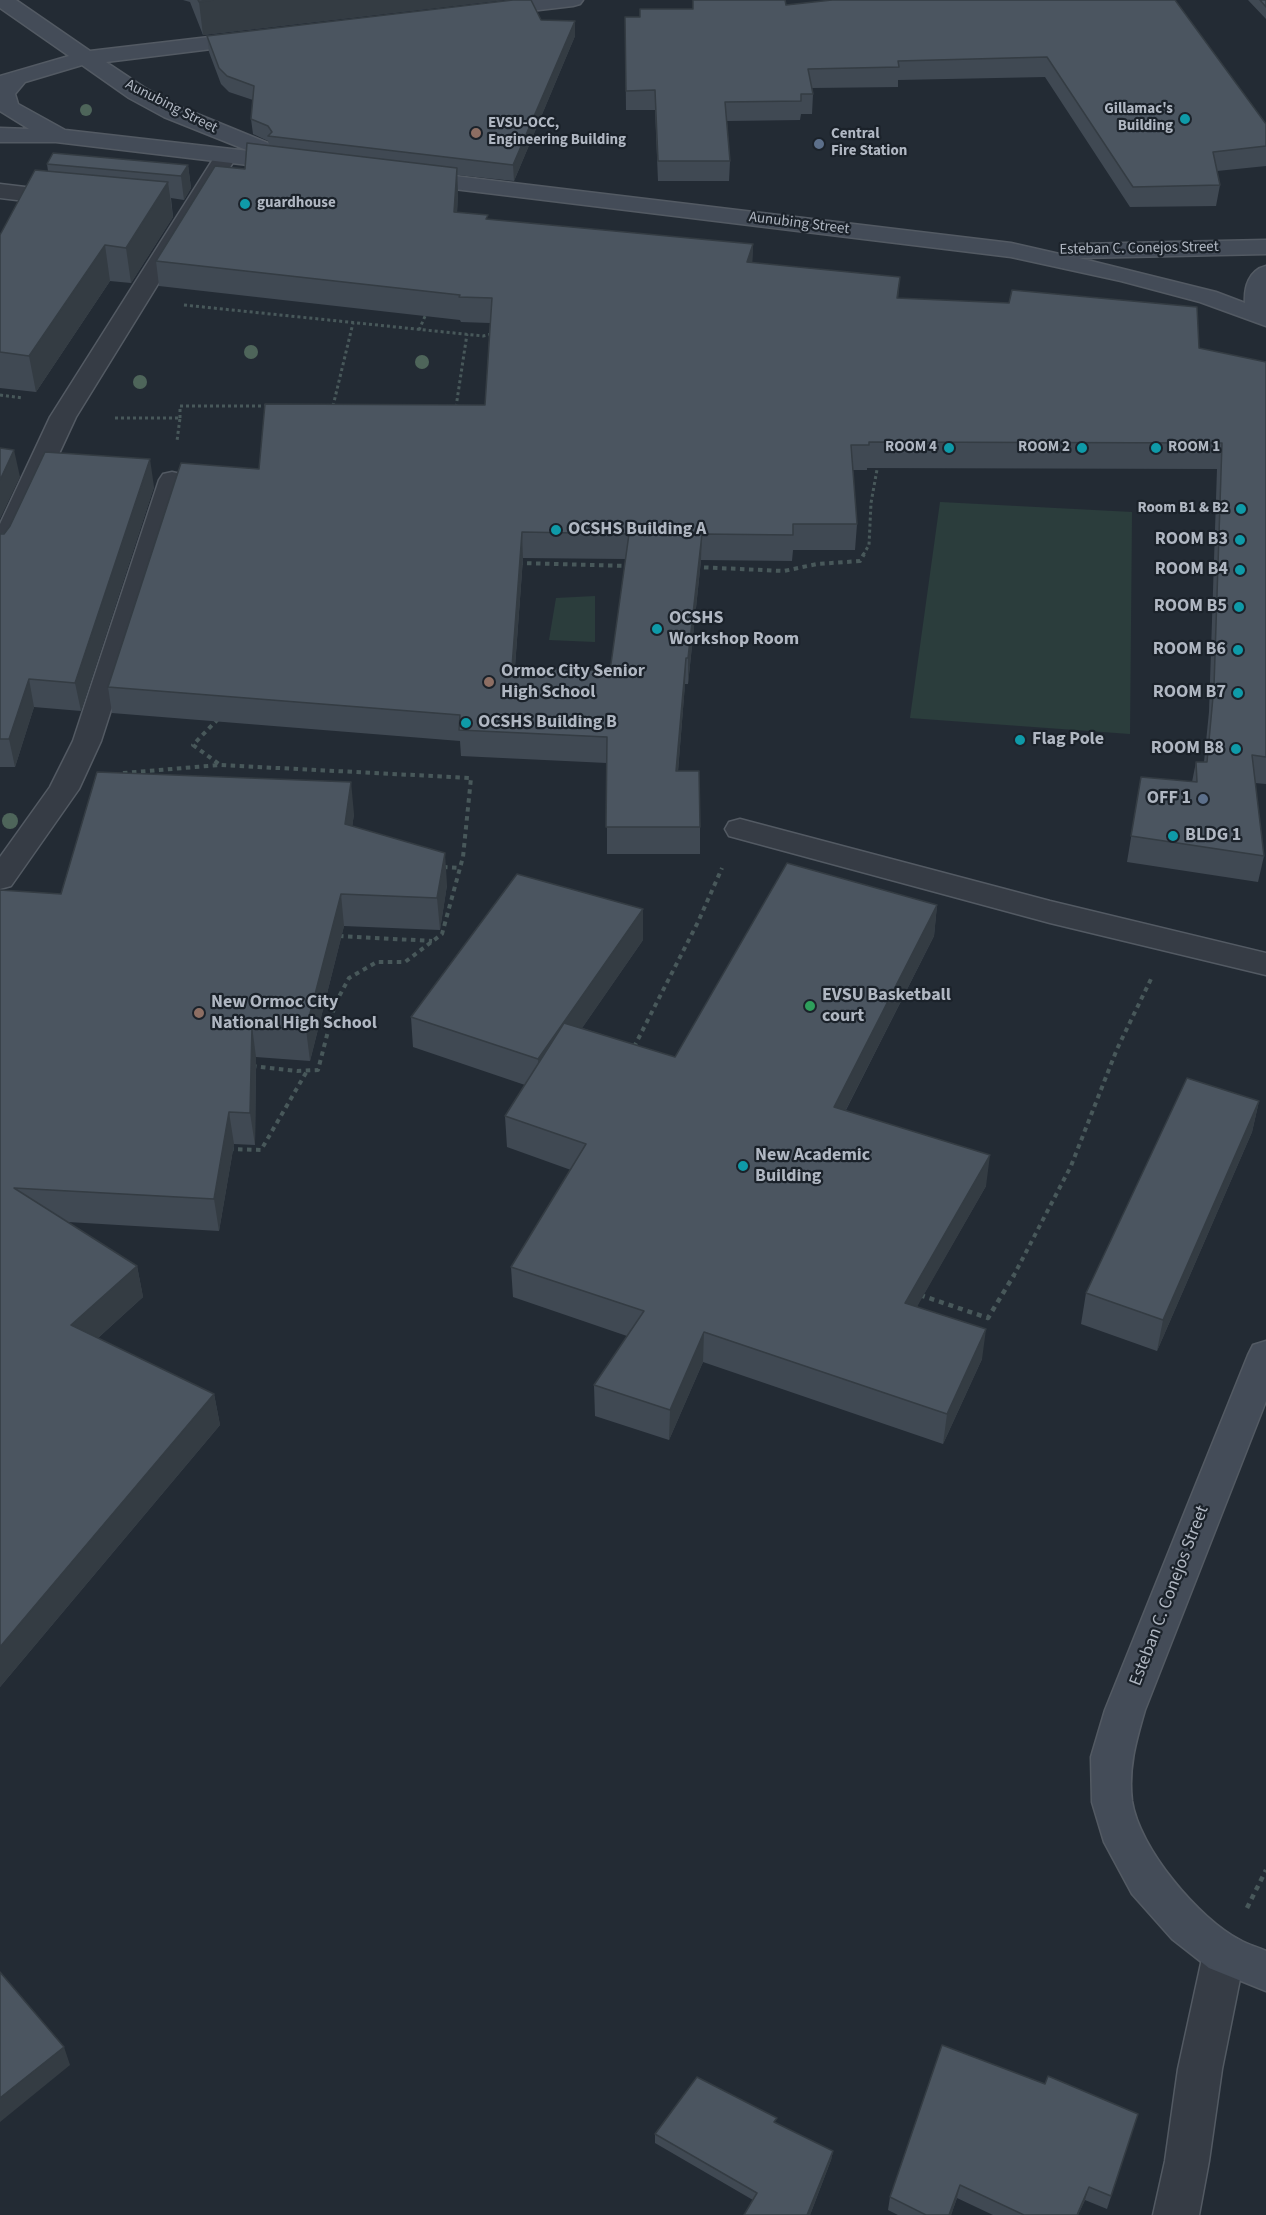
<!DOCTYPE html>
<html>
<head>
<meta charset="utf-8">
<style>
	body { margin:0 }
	canvas { display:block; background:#232b34 }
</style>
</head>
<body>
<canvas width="1266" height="2215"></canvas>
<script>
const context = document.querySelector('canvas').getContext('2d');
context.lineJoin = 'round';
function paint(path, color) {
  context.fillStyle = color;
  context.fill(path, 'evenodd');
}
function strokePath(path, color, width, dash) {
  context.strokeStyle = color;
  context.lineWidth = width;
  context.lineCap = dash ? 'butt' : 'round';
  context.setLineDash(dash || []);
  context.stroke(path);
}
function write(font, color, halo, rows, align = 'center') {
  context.font = font + ' "Source Sans 3",sans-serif';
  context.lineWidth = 4.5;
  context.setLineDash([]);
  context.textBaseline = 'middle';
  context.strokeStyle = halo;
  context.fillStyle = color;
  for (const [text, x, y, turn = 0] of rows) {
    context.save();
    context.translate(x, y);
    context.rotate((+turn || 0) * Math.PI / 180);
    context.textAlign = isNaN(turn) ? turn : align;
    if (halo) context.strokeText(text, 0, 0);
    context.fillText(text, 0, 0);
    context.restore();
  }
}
const green = new Path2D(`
	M940,502l192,10 -2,222 -220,-16z
	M595,596v46l-46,-2 7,-42z`);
const pathFar2 = new Path2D(`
	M184,305l299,31 9,-2
	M419,330l7,-16
	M0,395l23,3
	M333,406l20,-83
	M456,407l11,-73
	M115,418h65l-3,23
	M180,418v-12h89
	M863,555l6,-10 2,-42 7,-39`);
const pathFar1 = new Path2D(`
	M518,563l110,3
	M695,567l89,4 33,-7 43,-3 4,-7
	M218,719l-25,26 26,19
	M123,773l97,-8 251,13 -8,79 -21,77 -37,28h-28l-28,16 -14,26 -17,66 -21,1 -45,-5
	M443,867l17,1
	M339,936l93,5
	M321,1003l14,1
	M634,1047l64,-125 24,-54
	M229,1149l32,1 46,-79
	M1013,1277l58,-111 46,-117 34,-70`);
const path = new Path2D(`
	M920,1295l68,23 26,-43
	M1247,1908l19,-38`);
const lane = new Path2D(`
	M226,149l8,2 3,5 -161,261 -63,136 -4,6 -9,2v-37l50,-107 165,-261 3,-5z
	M0,184l67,8 8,2 3,5 -3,5 -8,2 -67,-8z
	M172,472l9,2 4,6 -84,261 -22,48 -68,97 -11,3v-32l50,-70 23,-46 86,-261 4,-6z
	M740,819l310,82 216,52v22l-216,-52 -321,-87 -4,-7 4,-7z
	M1224,1934l15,6 6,14 -23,115 -13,92 -10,54h-46l12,-54 13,-92 25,-115 6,-14z`);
const secondary = new Path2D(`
	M0,0h16l74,51 162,-19 7,2 4,4 -4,4 -7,2 -146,18 39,26 35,19 88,36 3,5 -6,5 33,5 3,5 -3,5 -8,2 -234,-28h-56v-14l29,1 -29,-18v-35l69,-20 -69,-48zM82,65l47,33 35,19 85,34 -184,-21 -47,-26 -3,-10 10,-12z
	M520,0h63l-3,4 -7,2 -85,10 -7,-2 -3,-4 3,-4z
	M413,171l598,72 66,15 -6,-2 -4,-5 4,-5 8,-2 187,-4v14l-187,4 137,34 29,11c-1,-16 4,-33 21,-37v60l-66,-24 -79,-21 -110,-24 -606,-74 -3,-5 3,-5z
	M1266,1341v60l-121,309c-9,31 -17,58 -13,91 7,47 67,118 108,139 8,5 18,7 26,11v40l-57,-23 -37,-29 -40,-45 -28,-52 -12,-40 -1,-45 14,-47 143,-355 5,-10z`);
const trees = [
	[86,110,6],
	[251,352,7],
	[422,362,7],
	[140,382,7],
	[10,821,8]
];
const wall = new Path2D(`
	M183,0h321l-301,35 -13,-33z
	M693,0l93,5 389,-5 91,124v42l-49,5 3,14 -4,21 -86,1 -85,-130 -147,3v7l-86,1 1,6 -1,20h-11l-1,6 -73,1 3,40 -1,20h-71l-3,-71h-29l-1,-93h15l53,-8z
	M1248,0h18v19z
	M541,20l34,16 -61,145 -57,-6 1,18 -1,19 31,8 265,24 -1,19 147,35 300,50 67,14v422l-11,-1 9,73 -6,26 -131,-20 14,-85 51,5 4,-20h8l5,-50 8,-243 -350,-1v2h-14l4,54 -2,26h-62l-1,11 -91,-1 -13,124h-3l-7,87 22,56v27h-93v-91l-146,-7 -1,-15 -348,-28 -4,-26 151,-218 226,-64 5,-82 -29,-1 -1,-2 -301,-34 -3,-25 89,-92 24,-23 -1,-5 -15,-7 -2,-15 2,-19 -24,-8 -8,-8 -12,-32 -2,-16zM523,558l103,1 -16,112 -95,-4z
	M47,164l141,1 3,23 -7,12 -13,-2 2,19 -42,66 -21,-2 -74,111 -36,-4v-153l48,-64z
	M154,487l-73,224 -47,-4 -19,60h-15v-233z
	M354,814l-2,13 95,58 -7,45 -96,-4 -34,135 -54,-4 -1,88 -21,-1 -15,87 -151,-9 69,44 6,31 -45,41 116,56 6,31 -220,262v-797l61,4z
	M937,905l-3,31 -88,174 140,76 -69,120 65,53 -39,85 -240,-82 -34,78 -74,-24 -1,-31 33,-49 -114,-39 -2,-30 60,-97 -64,-23 -2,-31 20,-31 -112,-38 -2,-30 232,-77 -61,88 93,29z
	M1259,1101l-7,31 -95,219 -76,-27 5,-31z
	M1045,2084l93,30 -31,95 -22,-9 -7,15h-85l-36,-17 -6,17h-53l-10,-5 2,-13z
	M776,2123l57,28 -2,9 -21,55h-66l9,-15 -98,-57v-9z`);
const shadedWall = new Path2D(`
	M213,0h291l-301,35 -4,-33z
	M575,21v15l-61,145 -1,-16z
	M188,165l3,23 -7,12 -3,-24z
	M457,168l1,25 -2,43 -2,-24z
	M168,182l5,35 -42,66 -5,-35z
	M753,244l-1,24 -5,-6z
	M105,245l5,36 -74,111 -7,-36z
	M900,277l-2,25 -1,-4z
	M14,450l6,27 -20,42v-39z
	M150,459l4,28 -73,224 -6,-28z
	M522,532l1,26 -10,135 -1,-26z
	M702,534l-1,26 -13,124v-26z
	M686,658l-1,26 -9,113v-26z
	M29,679l5,28 -19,60 -6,-28z
	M351,782l3,32 -6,42 -3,-32z
	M445,853l2,32 -7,45 -3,-32z
	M341,894l3,32 -34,135 -4,-32z
	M937,905l-3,31 -102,201 2,-30z
	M643,909v31l-103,149 -2,-30z
	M252,1026l4,31 -1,88 -5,-32z
	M1259,1101l-7,31 -95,219 6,-31z
	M229,1112l5,32 -15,87 -5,-32z
	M990,1155l-4,31 -84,147 3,-30z
	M137,1266l6,31 -65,59 -7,-31z
	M986,1329l-4,30 -39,85 4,-30z
	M704,1332l-1,30 -34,78 1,-30z
	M214,1394l6,31 -220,262v-40z
	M64,2047l6,18 -70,57v-24z
	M833,2151l-2,9 -21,55h-3z
	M960,2185l-3,13 -6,17h-2z
	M1089,2187l-4,13 -7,15h-1z`);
const building = new Path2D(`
	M198,0h15l-14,2z
	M513,0h18l10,20 34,1 -62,144 -245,-29 4,-4 -4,-6 -17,-7 3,-33 -27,-10 -8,-8 -12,-32z
	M693,0h92l1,5 46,-5h343l91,124v22l-53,6 7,33 -87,2 -86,-130 -149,4 1,6 -91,2 5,25h-12v7l-76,1 5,59h-72l-3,-71 -29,1 -1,-74h15v-8h53z
	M1260,0h6v7z
	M247,143l210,25 -3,44 34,3 -2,4 267,25 -6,18 153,15 -3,21 112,5 3,-13 185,17 2,41 67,14v395l-14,-2 12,101 -133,-20 10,-59 56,5 -1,-20h11l7,-76 8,-243 -353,-1v3h-18l6,79h-64v11l-91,-1 -14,124h-2l-10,113h23l1,56h-94l1,-90 -148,-7 1,-15 -352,-28 73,-224 78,6 6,-65 220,1 7,-107 -33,-1 1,-2 -304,-34 59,-95 30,3zM522,532l107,2 -19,137 -98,-4z
	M53,153l135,12 -7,11 -134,-12z
	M35,170l133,12 -42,66 -21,-3 -76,111 -29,-4v-117z
	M0,448l14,2 -14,30z
	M45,452l105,7 -75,224 -46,-4 -20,60h-9v-205h4l6,-8z
	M97,772l254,10 -6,42 100,29 -8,45 -96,-4 -35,135 -54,-3 -2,87 -21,-1 -15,87 -200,-11 123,78 -66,59 143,69 -214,253v-757l61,4z
	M787,863l150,42 -103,202 156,48 -85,148 81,26 -39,85 -243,-82 -34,78 -76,-25 50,-74 -133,-44 75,-123 -81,-28 59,-93 111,34z
	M517,874l126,35 -105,150 -127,-42z
	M1187,1078l72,23 -96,219 -77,-27z
	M0,1972l64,75 -64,51z
	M942,2045l103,39 3,-8 90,38 -27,82 -22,-9 -12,28h-53l-64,-30 -11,30h-23l-36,-18z
	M697,2077l80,41 -3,4 59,29 -26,64h-63l13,-22 -102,-59z`);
const markers = [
	[1185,119,6,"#0f9aa8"],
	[476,133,6,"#8d6e63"],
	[819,144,6,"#5c6f8a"],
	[245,204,6,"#0f9aa8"],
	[949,448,6,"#0f9aa8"],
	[1082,448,6,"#0f9aa8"],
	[1156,448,6,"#0f9aa8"],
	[1241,509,6,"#0f9aa8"],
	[556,530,6,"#0f9aa8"],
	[1240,540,6,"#0f9aa8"],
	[1240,570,6,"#0f9aa8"],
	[1239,607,6,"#0f9aa8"],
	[657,629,6,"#0f9aa8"],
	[1238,650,6,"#0f9aa8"],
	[489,682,6,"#8d6e63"],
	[1238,693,6,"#0f9aa8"],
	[466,723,6,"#0f9aa8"],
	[1020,740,6,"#0f9aa8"],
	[1236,749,6,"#0f9aa8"],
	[1203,799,6,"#5c6f8a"],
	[1173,836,6,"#0f9aa8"],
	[810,1006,6,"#2e9e5b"],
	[199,1013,6,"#8d6e63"],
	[743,1166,6,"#0f9aa8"]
];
const farStreetnames = [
	["Aunubing Street",171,107,27],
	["Aunubing Street",799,224,7],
	["Esteban C. Conejos Street",1139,249,-1]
];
const farPoinames = [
	["Gillamac's",1173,110],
	["Building",1173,127],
	["EVSU-OCC,",488,124,"left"],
	["Engineering Building",488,141,"left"],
	["Central",831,135,"left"],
	["Fire Station",831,152,"left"],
	["guardhouse",257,204,"left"],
	["ROOM 4",937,448],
	["ROOM 2",1070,448],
	["ROOM 1",1168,448,"left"],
	["Room B1 & B2",1229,509]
];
const poiNames = [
	["OCSHS Building A",568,530],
	["ROOM B3",1228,540,"right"],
	["ROOM B4",1228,570,"right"],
	["ROOM B5",1227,607,"right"],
	["OCSHS",669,619],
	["Workshop Room",669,640],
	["ROOM B6",1226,650,"right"],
	["Ormoc City Senior",501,672],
	["High School",501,693],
	["ROOM B7",1226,693,"right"],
	["OCSHS Building B",478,723],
	["Flag Pole",1032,740],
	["ROOM B8",1224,749,"right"],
	["OFF 1",1191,799,"right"],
	["BLDG 1",1185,836],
	["EVSU Basketball",822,996],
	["court",822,1017],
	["New Ormoc City",211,1003],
	["National High School",211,1024],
	["New Academic",755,1156],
	["Building",755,1177]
];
const streetNames = [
	["Esteban C. Conejos Street",1170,1596,-69]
];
paint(green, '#2b3d3c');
strokePath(lane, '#535a63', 3);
strokePath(secondary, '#535a63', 3);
strokePath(pathFar2, '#48585a', 3, [3, 3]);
strokePath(pathFar1, '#48585a', 4, [4.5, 4.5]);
strokePath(path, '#48585a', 4.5, [5, 5]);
paint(lane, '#363c45');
paint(secondary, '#444c58');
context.fillStyle = '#4e655a';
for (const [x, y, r] of trees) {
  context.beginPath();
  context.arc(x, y, r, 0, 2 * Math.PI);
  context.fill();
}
paint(wall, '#404953');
paint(shadedWall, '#343c43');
paint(building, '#4b5560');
strokePath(building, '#343c43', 1.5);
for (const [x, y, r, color] of markers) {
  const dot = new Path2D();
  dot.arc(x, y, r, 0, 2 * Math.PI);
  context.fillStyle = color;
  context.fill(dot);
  strokePath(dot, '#1b222a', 2);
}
write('15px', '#b0b7c2', '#1b222a', farStreetnames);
write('bold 15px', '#b0b7c2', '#1b222a', farPoinames, 'right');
write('bold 18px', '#b0b7c2', '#1b222a', poiNames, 'left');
write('18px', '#b0b7c2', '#1b222a', streetNames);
</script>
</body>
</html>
